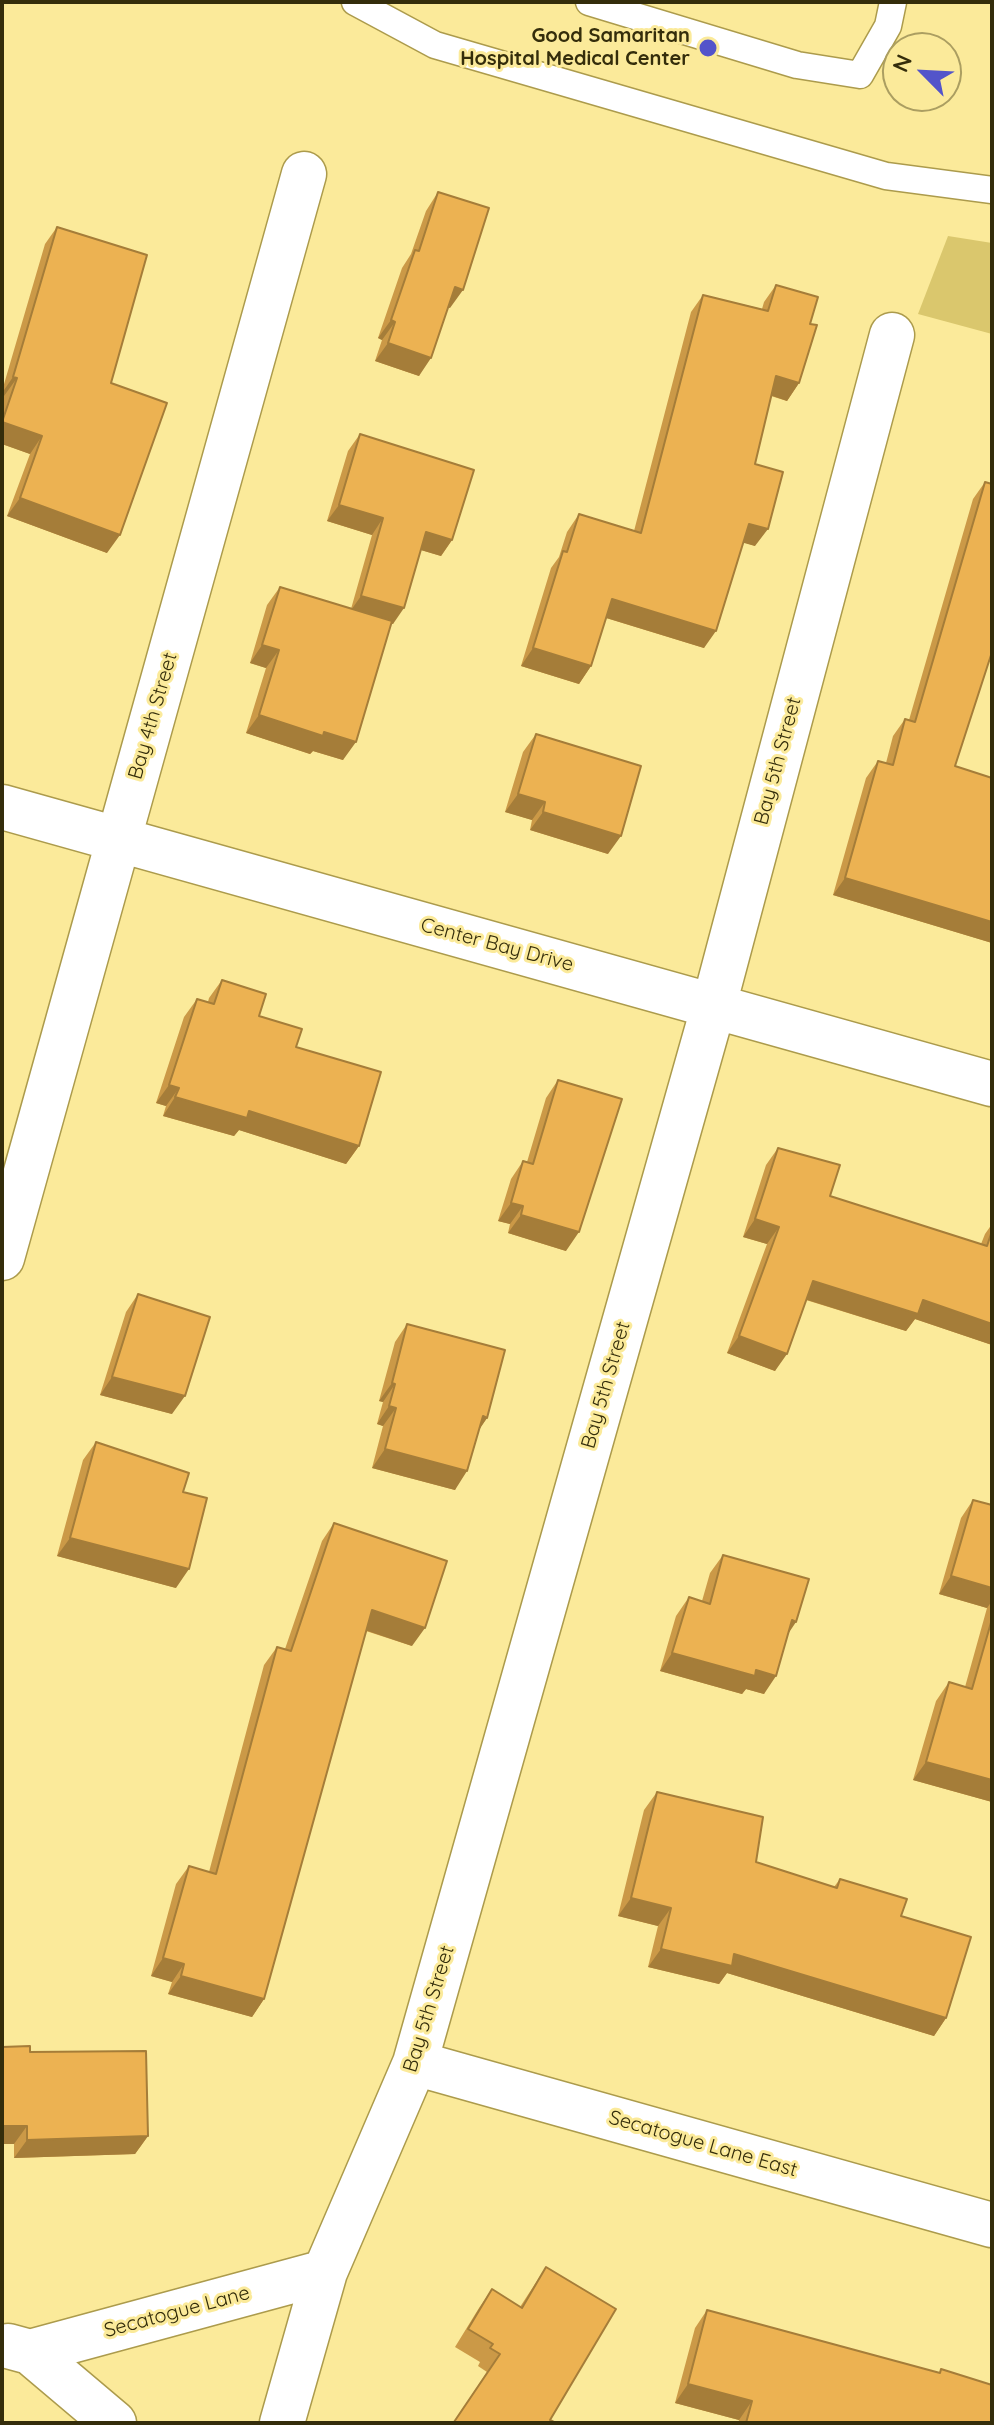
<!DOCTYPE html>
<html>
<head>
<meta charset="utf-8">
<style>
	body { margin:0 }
	#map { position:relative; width:994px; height:2425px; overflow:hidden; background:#fbea9a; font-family:Quicksand,sans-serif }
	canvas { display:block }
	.frame { position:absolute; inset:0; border:4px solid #342d0b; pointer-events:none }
	.north { position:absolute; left:882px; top:32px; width:80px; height:80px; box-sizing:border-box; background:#fbea9a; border:2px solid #ab9e61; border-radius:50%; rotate:294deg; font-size:22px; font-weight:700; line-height:32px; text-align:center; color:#342d0b }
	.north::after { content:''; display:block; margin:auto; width:28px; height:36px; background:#5354ca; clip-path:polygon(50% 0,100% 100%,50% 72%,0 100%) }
</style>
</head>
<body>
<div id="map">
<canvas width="994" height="2425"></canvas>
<div class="frame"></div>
<div class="north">N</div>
</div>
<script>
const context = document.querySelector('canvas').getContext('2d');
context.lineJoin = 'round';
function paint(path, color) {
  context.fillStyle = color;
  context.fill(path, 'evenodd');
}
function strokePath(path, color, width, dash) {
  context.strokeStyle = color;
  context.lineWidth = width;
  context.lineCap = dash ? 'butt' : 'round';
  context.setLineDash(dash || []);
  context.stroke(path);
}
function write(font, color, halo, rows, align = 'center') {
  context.font = font + ' Quicksand,sans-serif';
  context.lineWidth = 6;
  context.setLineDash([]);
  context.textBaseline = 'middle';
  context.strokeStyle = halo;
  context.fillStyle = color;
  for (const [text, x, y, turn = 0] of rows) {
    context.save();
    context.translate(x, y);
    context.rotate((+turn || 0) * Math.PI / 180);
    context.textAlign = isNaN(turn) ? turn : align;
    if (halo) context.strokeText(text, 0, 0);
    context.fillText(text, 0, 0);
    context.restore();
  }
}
const green = new Path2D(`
	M948,236l44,7v91l-74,-20z`);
const lane = new Path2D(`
	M355,2l80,43 451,131 106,14
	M589,2l208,63 63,10 28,-49 5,-24`);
const street = new Path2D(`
	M2,807l990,277
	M2,1258l302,-1084
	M415,2063l577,162
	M8,2346l22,6 84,71
	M30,2352l295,-80
	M282,2423l43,-151 90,-209 299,-1058 178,-670`);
const wall = new Path2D(`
	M438,192l12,116 -2,-1 -29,69 -44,-15 7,-21 -4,-2 24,-70 9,-14 15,-43z
	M57,227l54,156 -4,170 -100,-37 23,-62 -28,-10v-42l2,-6 -2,-1v-4l43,-147z
	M776,285l34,39 -11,59 -12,18 -16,-5 -16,68v82l-12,-4 -39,106 -98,-30 -15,48 -12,18 -58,-18 30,-98 8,-11 8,-25 12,-18 55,17 57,-219 12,-17 59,14 2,-7z
	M360,434l92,106 -11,16 -20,-6 -28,74h-2l-48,136 -30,-9 -3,3 -64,-21 20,-65 -16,-5 17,-58 13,-18 71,22 21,-74 -45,-14 21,-70z
	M985,482l-30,284 37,12v165l-159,-48 33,-117 12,-17 8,2 7,-27 12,-17 4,1 64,-221z
	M536,734l72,120 -78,-24 2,-10 -27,-8 18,-60z
	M222,980l37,36 37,31 63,99 -13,18 -107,-34 -5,6 -71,-20 3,-10 -10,-3 28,-86 13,-18 11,3 1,-4z
	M558,1080l8,171 -58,-18 2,-9 -12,-3 13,-42 12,-18 4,1 19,-64z
	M778,1148l52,48 151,48 4,-10 7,-10v121l-77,-26 -9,12 -100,-31 -31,71 -48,-18 40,-109 -24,-7 23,-72z
	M138,1294l34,120 -72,-19 26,-83z
	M407,1324l80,94 -8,11 -24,61 -83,-22 11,-42 -6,-2 6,-22 -4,-1 16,-59z
	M96,1442l80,146 -119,-32 26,-96z
	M973,1500l19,5v297l-79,-22 23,-79 13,-19 16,5 22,-79 -48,-14 22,-76z
	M334,1523l78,123 -46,-15 -102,368 -12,18 -84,-23 4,-12 -21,-6 25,-92 13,-18 20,6 55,-207 13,-18 8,2 37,-108z
	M723,1555l65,79 -24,60 -18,-5 -4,5 -82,-23 16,-55 13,-19 13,4 8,-28z
	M657,1792l99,70 78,25 6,-8 61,37 45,102 -12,18 -207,-63 -8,11 -71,-17 10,-41 -40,-10 26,-106z
	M2,2047l28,5 118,84 -13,18 -121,4v-14h-12z
	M546,2267l4,153 6,3h-103l34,-51 -9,-6 2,-4 -25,-15 24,-39 13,-19 28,18z
	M707,2310l232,63 2,-4 51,54h-254l1,-3 -64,-17 20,-75z`);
const shadedWall = new Path2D(`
	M455,287l8,3 -13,18 -8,-3z
	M391,320l4,2 -13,18 -4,-2z
	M388,343l43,15 -12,18 -44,-15z
	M776,376l23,7 -12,18 -23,-8z
	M13,377l4,1 -13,18 -2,-1v-2z
	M2,422l40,14 -12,18 -28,-10z
	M20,498l100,37 -13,18 -100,-37z
	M339,505l44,13 -11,17 -45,-14z
	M749,524l19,5 -13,17 -18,-5z
	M426,532l26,8 -11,16 -27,-8z
	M361,596l43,12 -11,16 -44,-11z
	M612,599l104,32 -12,17 -104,-32z
	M262,645l17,5 -13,18 -16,-5z
	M533,648l58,18 -12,18 -58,-18z
	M259,715l65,17 32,10 -13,18 -30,-9 -3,3 -64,-21z
	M518,794l27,8 -13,18 -27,-8z
	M543,812l78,24 -13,18 -78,-24z
	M845,878l147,44v21l-159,-48z
	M169,1085l10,3 -13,18 -10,-3z
	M175,1097l74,14 110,35 -13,18 -107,-34 -5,6 -71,-20z
	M511,1203l12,3 -13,18 -12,-3z
	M521,1215l58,17 -13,19 -58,-18z
	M755,1219l24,8 -12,17 -24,-7z
	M813,1281l110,19 69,24v21l-77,-26 -9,12 -105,-33z
	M739,1336l48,18 -12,17 -48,-18z
	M112,1377l73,19 -13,18 -72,-19z
	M392,1383l3,1 -12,18 -4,-1z
	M389,1406l7,2 -13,18 -6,-2z
	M483,1416l4,2 -12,18z
	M385,1449l82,22 -12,19 -83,-22z
	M70,1538l119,31 -13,19 -119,-32z
	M951,1576l41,12v13l-5,7 -48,-14z
	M372,1610l53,18 -13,18 -53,-18z
	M792,1620l4,2 -12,18z
	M672,1653l84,17 20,6 -12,18 -18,-5 -4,5 -82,-23z
	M926,1762l66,18v22l-79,-22z
	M631,1898l40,10 -13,18 -40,-10z
	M661,1949l73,5 212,64 -12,18 -207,-63 -8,11 -71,-17z
	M163,1958l21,6 -12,18 -21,-6z
	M181,1976l83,23 -12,18 -84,-23z
	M2,2126h25l-13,18h-12z
	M148,2136l-13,18 -121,4 13,-18z
	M688,2384l64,17 -13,19 -64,-17z`);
const building = new Path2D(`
	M438,192l51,16 -26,82 -8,-3 -24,71 -43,-15 7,-21 -4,-2 24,-70 4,1z
	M57,227l90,28 -36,128 56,20 -47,132 -100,-37 22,-62 -40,-14 15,-44 -4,-1z
	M776,285l42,12 -8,27 7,1 -18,58 -23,-7 -21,88 28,8 -15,57 -19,-5 -33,107 -104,-32 -21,67 -58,-18 30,-97 4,1 12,-38 62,19 62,-238 65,16z
	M360,434l114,36 -22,70 -26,-8 -22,76 -43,-12 22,-78 -44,-13z
	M985,482l7,2v168l-37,114 37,12v144l-147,-44 33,-117 15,4 12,-46 10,3z
	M280,587l112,34 -36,121 -32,-10 -1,4 -64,-21 20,-65 -17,-5z
	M536,734l105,32 -20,70 -78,-24 2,-10 -27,-8z
	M222,980l44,14 -7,22 43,13 -6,18 85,25 -22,74 -110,-35 -2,7 -72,-21 4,-9 -10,-3 28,-86 17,5z
	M558,1080l64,19 -43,133 -58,-17 2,-9 -12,-3 12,-42 10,3z
	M778,1148l62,17 -10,31 157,50 5,-15v93l-69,-24 -5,14 -105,-33 -26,73 -48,-18 40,-109 -24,-8z
	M138,1294l72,23 -25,79 -73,-19z
	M407,1324l98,26 -18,68 -4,-2 -16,55 -82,-22 11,-41 -7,-2 6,-22 -3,-1z
	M96,1442l93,31 -6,19 24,6 -18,71 -119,-31z
	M973,1500l19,5v83l-41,-12z
	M334,1523l113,38 -22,67 -53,-18 -108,389 -83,-23 3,-12 -21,-6 26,-92 27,8 61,-227 14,4z
	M723,1555l86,24 -13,43 -4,-2 -16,56 -20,-6 -1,6 -83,-23 17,-56 21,7z
	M992,1619v161l-66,-18 23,-80 23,7z
	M657,1792l106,25 -7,45 81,26 3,-9 67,20 -6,17 70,21 -25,81 -212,-64 -2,12 -71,-17 10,-41 -40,-10z
	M30,2046v6l116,-1 2,85 -121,4v-14h-25v-79z
	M546,2267l70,42 -66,111 6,3h-100l-2,-1 46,-68 -10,-6 3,-4 -25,-15 24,-40 30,19z
	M707,2310l233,63 1,-4 51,16v38h-246l6,-22 -64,-17z`);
const markers = [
	[708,48,10,"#5354ca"]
];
const poiNames = [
	["Good Samaritan",690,36],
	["Hospital Medical Center",690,59]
];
const streetNames = [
	["Bay 4th Street",153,716,-74],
	["Bay 5th Street",778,761,-75],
	["Center Bay Drive",497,945,15],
	["Bay 5th Street",606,1385,-74],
	["Bay 5th Street",429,2009,-73],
	["Secatogue Lane East",703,2144,16],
	["Secatogue Lane",177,2312,-15]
];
paint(green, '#dac76d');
strokePath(lane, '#ac9b4c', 29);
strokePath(street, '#ac9b4c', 47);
strokePath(lane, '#fff', 26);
strokePath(street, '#fff', 44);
paint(wall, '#cb9947');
paint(shadedWall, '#a57d39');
paint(building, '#ecb252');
strokePath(building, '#a57d39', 2);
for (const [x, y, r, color] of markers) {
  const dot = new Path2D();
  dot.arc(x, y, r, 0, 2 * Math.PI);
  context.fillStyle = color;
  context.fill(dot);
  strokePath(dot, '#fbea9a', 3);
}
write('bold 20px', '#342d0b', '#fbea9a', poiNames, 'right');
write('20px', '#342d0b', '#fbea9a', streetNames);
</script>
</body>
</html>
